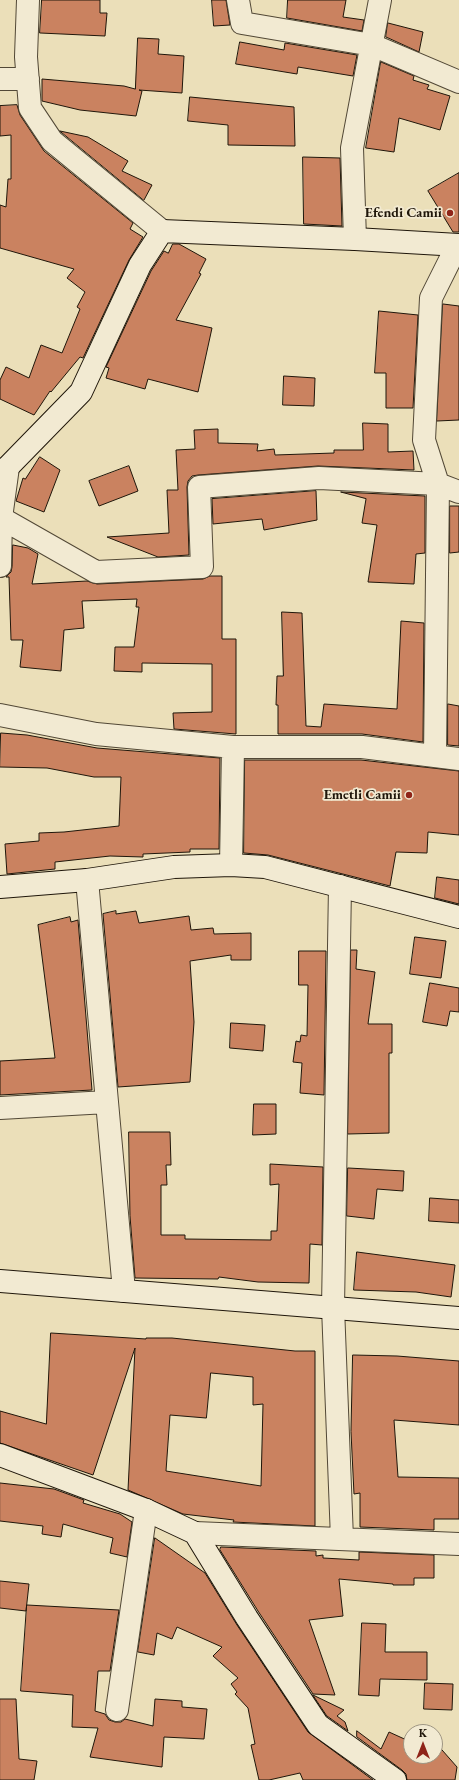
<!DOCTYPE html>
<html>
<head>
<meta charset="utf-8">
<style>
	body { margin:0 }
	#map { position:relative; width:459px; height:1780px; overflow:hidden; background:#ebdfb9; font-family:"EB Garamond",serif }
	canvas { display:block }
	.north { position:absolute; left:403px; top:1724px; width:40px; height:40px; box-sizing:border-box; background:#f2ead2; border:1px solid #9e9582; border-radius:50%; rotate:0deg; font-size:11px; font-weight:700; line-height:16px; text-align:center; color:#1f160a }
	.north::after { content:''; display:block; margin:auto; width:14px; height:18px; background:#8f2418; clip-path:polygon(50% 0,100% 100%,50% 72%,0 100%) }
</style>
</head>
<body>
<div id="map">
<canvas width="459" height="1780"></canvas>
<div class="north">K</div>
</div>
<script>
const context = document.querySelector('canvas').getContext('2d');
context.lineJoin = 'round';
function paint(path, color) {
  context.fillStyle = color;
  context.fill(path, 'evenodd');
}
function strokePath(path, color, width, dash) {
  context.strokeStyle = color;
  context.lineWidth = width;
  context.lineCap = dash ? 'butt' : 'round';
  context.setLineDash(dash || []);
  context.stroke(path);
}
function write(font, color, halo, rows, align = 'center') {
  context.font = font + ' "EB Garamond",serif';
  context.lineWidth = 3.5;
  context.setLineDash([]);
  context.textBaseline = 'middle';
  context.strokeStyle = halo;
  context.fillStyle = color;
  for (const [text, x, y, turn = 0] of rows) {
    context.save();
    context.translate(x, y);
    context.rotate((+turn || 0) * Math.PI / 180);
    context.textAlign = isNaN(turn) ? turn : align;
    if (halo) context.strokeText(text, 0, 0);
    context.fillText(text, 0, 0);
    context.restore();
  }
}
const building = new Path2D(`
	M42,0h58v13h7l-2,23 -65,-3z
	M212,0h14l4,25 -16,1z
	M288,0h58l-3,17 21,3 -2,11 -75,-13z
	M388,23l35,9 -4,20 -33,-15z
	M138,38l21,1 -1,15 26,2 -2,37 -43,-3 3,1 -6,25 -56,-6 -38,-9v-22l82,7 11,3z
	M240,42l44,8 1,-7 72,12 -4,21 -55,-9 -1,7 -61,-10z
	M381,62l33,14 -1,4 16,5 -2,4 23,7 -10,34 -41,-12 -5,34 -28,-4z
	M190,97l104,10 1,39 -67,-1v-20l-40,-4z
	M17,105l3,10 24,36 89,72 -3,6 13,8 -14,23 -46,98 -3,-1 -29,35 -1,-1 -16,24 -34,-16v-19l6,-13 23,11 12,-33 21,8 18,-44 -3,-2 8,-15 -18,-14 7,-9 -74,-21v-43l6,2 2,-28h3v-44l-11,1v-30z
	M60,131l28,6 40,24 -6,10 30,14 -8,15z
	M303,157l37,1 2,68 -38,-2z
	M459,173v59h-6l-25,-41z
	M173,244h6l27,15 -7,14 2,1 -25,46 36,8 -14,64 -50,-13 -3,10 -39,-11 3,-10 -3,-1 45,-96 13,-20 4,2z
	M443,304l16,2v114l-22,1z
	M379,311l39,4 -5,93h-27v-35h-11z
	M284,376l31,2 -1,28 -31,-1z
	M363,423l25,1v28l25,-1 1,19 -96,-4 -120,9 -6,1 -4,5 -1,6 2,68 -31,2 -51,-20 62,-4 -2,-43h11l-2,-40 19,-1 -1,-19 24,-1v14l40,1 -1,7 17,-2 1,6 59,-2v-3h29z
	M40,457l20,13 -16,42 -28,-11 7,-23 2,1z
	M129,466l9,25 -39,15 -10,-25z
	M316,491l1,29 -53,10 -2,-11 -49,5 -1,-25z
	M341,492l84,4v57l-9,1 -2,30 -46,-2 9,-57 -15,-2 4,-24z
	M450,506h9v46l-9,1z
	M13,545l15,3 10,6 -6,30 55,-3 10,3 106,-5 7,-3h12v63h14v95l-62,-5 -1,-16 39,-1v-48l-70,-1v9l-28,-1 1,-24h19l5,-40h-3l1,-8 -55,2 2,27 -20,2 -3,41 -41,-4 3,-27h-12l-2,-63h-3l5,-5 1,-5z
	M282,612l20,1 4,113 15,1 3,-23 73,5 4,-88 23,2 -1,119 -61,-8h-84v-29h-2l1,-29h6z
	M448,704l11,2v40l-11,-1z
	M1,733l26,2 70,13 123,10 -1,91h-29v3l-47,2v3l-33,-1 -55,6v7l-48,5 -2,-30 34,-3v-8l25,-1 55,-6 2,-49h-27l-47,-9 -47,-1z
	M245,760h116l98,11v64l-31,-3 -1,21 -31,-1 -6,34 -122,-31 -24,-2z
	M437,877l22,3v24l-24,-6z
	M116,911v3l20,-3 3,12 50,-7 2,14 22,-2 1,6 37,-1v27h-20v-5l-41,6 4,61 -4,60 -72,5 -15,-173z
	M70,917l1,5 7,-2 14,170 -92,5v-34l55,-3 -17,-133z
	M415,937l31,4 -5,37 -31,-4z
	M351,950h6l-1,19 19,3 -7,52h24v29h-3v80l-41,1z
	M299,951h27l-2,144 -24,-2 2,-30 -9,-1 3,-21 4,1 1,-7 6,1 1,-51h-9z
	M430,983l29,5v24l-9,-1 -3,15 -24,-4z
	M231,1023l34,2 -2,26 -33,-3z
	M254,1104h22v30l-23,1z
	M129,1132h41l1,33h-5l1,20h-6v50h24v4l86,1v-9h6l2,-47 -9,1v-21l53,3 -1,78 -12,-1 -1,39 -51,-1 -39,-5 -1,2 -83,-1 -5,-62z
	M348,1168l56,3 -1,20 -26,-2 -3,30 -27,-3z
	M430,1198l29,2v23l-30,-2z
	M357,1252l98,13 -4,32 -35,-5 -62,-2z
	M51,1333l95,6v-1h26l123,13h20v175l-82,-4 1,-2 -51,-6 -55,-24 7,-142 -42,127 -93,-32v-32l46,13zM211,1373l42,4v28l10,-1 -2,82 -95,-15 4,-56 36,3z
	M353,1355l44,1 62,5v64l-65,-5 4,57 61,1v41h-25v11l-74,-3v-34l-6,1 -3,-62z
	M0,1483l54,6 30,11 -1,3 37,11 12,8 -5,35 -17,-4 3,-15 -50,-14 -2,13 -19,-3 1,-8 -43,-5z
	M155,1538l50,35 32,52 71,107 65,48h-70l-3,-7 -31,7h-10l-8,-35 4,-1 -7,-36 -13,-14 2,-2 -6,-8 7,-6 -25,-22 9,-9 -45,-20 -5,12 -15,-6 -3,22 -16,-3z
	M221,1547l95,4v5l7,-1v3l36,2v-8l75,3v23h-20v7h-21v-1l-54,-5 4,37 -34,4 26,75 -22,-1 -55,-83 -38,-61z
	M0,1581l29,3 -3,27 -26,-3z
	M27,1605l92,5 -9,61h-12l-3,40 10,3 4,6 6,2h6l4,-3 28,7 2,-27 27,2v6l25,2 -3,30 -40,-2 -2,30 -72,-10 8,-29 -26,-1 1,-32 -52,-4z
	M362,1623l24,1 -1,28h42v28l-47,-1 -1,17 -20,-1z
	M425,1683l28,1 -1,26 -28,-1z
	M313,1695l31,15 -7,6 8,6 3,9 -21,-15z
	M0,1699h16l3,60 18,2 -3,19h-34z
	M357,1731l24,18 8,-17 22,10v14h24v-14l22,25 -2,13h-48l-1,-6 -4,-4 -45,-33z`);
const street = new Path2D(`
	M28,0l-2,57 4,51 22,33 110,90
	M238,0l4,23 130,22 87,37
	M0,79h28
	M355,239l-3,-91 28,-148
	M1,518l95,54 106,-5 -3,-80 120,-9 119,6 21,8
	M0,566l1,-48 7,-51
	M0,715l96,19 137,13h129l97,12
	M435,756l3,-272 -14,-44 7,-142 26,-52
	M231,865l2,-118
	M340,886l-7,421 9,232
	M107,1102l17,189
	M0,1108l107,-6 -20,-222
	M195,1533l264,11
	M117,1710l29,-200`);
const secondary = new Path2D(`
	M0,475l81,-83 59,-127 22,-34 193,8 104,6
	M0,887l87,-7 87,-13 57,-2 34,2 194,50
	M0,1281l459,37
	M0,1455l146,55 49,23 52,85 71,107 77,55`);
const markers = [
	[450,213,4,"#8f2418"],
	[409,795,4,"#8f2418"]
];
const poiNames = [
	["Efendi Camii",442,213],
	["Emetli Camii",401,795]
];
paint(building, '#ca8260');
strokePath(building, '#1f160a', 1);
strokePath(street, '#524836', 24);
strokePath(secondary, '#1f160a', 24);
strokePath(street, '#f2ead2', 22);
strokePath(secondary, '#f2ead2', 22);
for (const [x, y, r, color] of markers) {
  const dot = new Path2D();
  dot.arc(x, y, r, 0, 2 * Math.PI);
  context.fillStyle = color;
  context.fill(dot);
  strokePath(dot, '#f2ead2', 1.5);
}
write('bold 14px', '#1f160a', '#f2ead2', poiNames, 'right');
</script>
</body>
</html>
